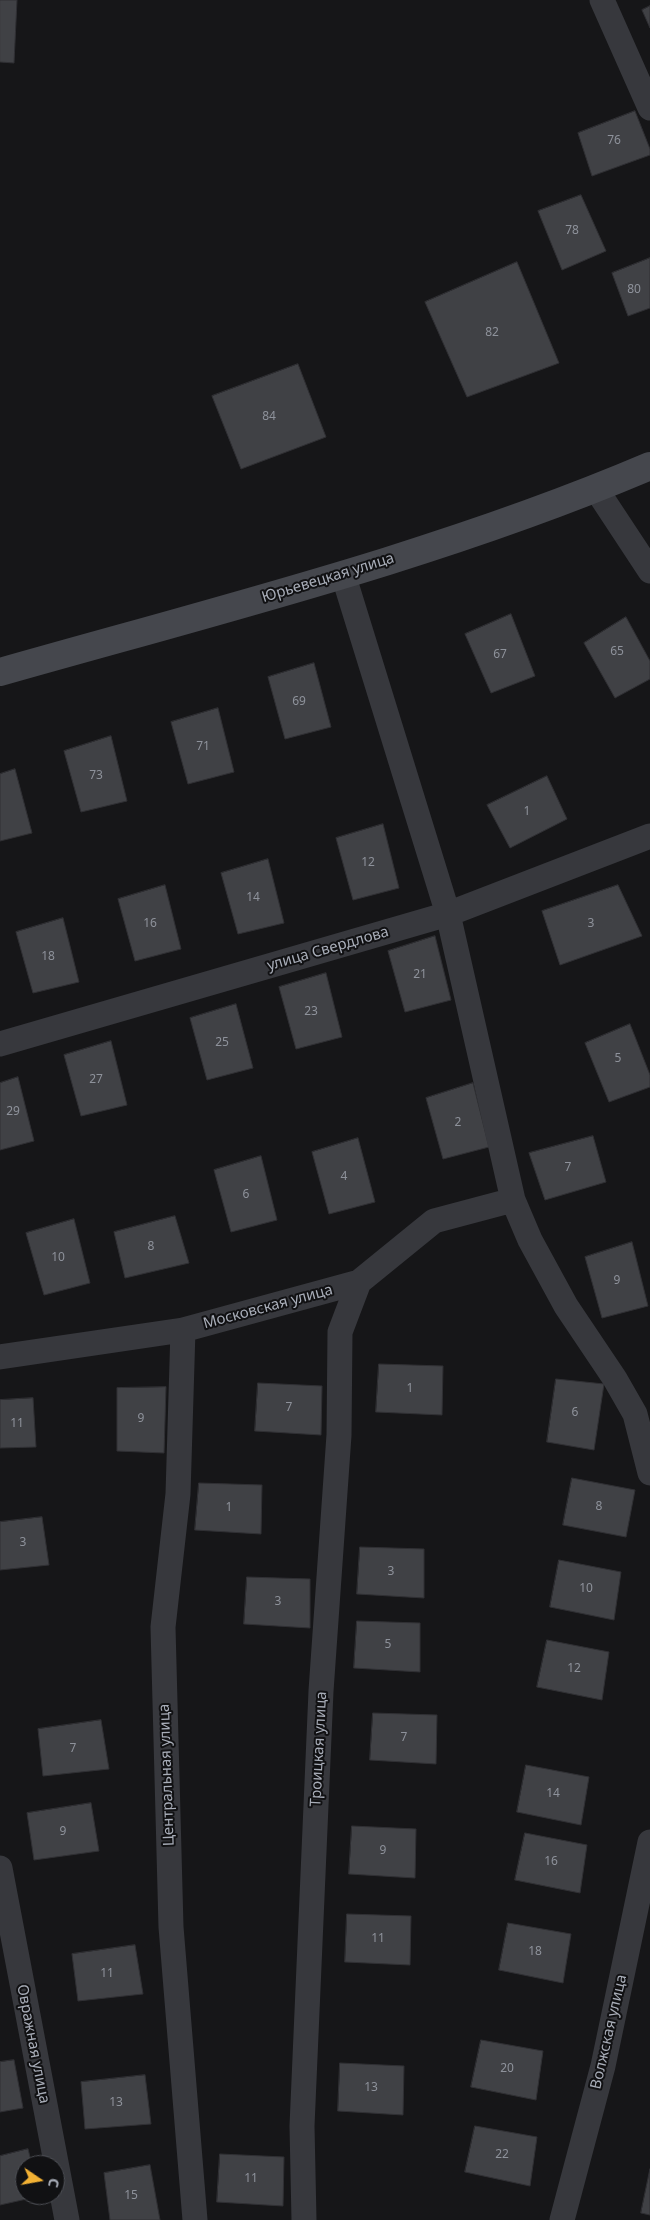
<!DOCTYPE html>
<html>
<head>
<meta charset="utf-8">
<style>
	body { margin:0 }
	#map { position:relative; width:650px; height:2220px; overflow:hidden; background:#161618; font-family:"Noto Sans",sans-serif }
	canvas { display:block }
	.north { position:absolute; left:15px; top:2155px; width:50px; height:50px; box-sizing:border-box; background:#111113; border:1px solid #4d4f55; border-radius:50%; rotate:102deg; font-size:14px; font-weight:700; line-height:20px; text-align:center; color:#a8adb8 }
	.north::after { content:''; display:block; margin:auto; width:18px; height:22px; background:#f2b134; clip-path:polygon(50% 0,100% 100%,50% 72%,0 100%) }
</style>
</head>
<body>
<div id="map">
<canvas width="650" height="2220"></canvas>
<div class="north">С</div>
</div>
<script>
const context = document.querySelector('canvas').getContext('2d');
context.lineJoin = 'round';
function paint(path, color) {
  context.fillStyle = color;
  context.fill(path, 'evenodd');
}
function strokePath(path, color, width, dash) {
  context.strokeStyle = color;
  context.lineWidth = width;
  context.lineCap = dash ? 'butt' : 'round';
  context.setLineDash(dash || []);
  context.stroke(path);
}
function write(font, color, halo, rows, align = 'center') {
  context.font = font + ' "Noto Sans",sans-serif';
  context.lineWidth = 4;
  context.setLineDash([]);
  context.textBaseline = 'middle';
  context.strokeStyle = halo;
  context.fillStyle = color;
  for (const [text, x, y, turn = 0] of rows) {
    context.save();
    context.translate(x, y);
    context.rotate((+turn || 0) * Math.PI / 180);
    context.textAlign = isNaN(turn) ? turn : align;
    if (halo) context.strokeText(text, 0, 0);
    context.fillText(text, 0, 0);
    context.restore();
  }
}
const building = new Path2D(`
	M0,0h17l-3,63 -14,-1z
	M650,6v22l-8,-18z
	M635,111l15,38v6l-58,21 -14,-43z
	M581,195l25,56 -44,19 -24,-59z
	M650,258v50l-22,8 -16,-43z
	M517,262l42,101 -92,34 -42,-95z
	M298,364l28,73 -85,32 -29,-73z
	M511,614l24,62 -44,17 -26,-59z
	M626,617l24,44v18l-35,19 -31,-55z
	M314,663l17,64 -46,12 -17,-62z
	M218,708l16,64 -46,12 -17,-62z
	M111,736l16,65 -46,11 -17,-61z
	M15,769l17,64 -32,8v-67z
	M547,776l20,43 -57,29 -23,-43z
	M383,824l16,64 -46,12 -17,-62z
	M268,859l16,64 -46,11 -17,-61z
	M165,885l16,64 -46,12 -17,-62z
	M618,885l24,51 -82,29 -18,-54z
	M63,918l16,64 -46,11 -17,-61z
	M435,936l16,64 -46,12 -17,-61z
	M326,973l16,64 -46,12 -17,-62z
	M236,1004l17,64 -46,12 -17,-62z
	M630,1024l20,51v12l-41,15 -24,-59z
	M111,1041l16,64 -46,11 -17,-61z
	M18,1077l16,64 -34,9v-67z
	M473,1083l16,64 -46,12 -17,-61z
	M593,1136l13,46 -61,18 -16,-47z
	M358,1138l17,64 -46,12 -17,-62z
	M261,1156l16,64 -46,12 -17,-62z
	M175,1216l14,47 -64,15 -11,-46z
	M74,1219l16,64 -46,12 -18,-62z
	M632,1242l16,64 -46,12 -17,-61z
	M379,1364l64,2 -1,49 -66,-3z
	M556,1379l48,5 -10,66 -47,-8z
	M258,1383l64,3 -1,49 -66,-4z
	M166,1387l-2,66 -47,-2v-63z
	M33,1398l3,49 -36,1v-48z
	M572,1478l63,12 -9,47 -63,-12z
	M199,1483l63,2 -1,49 -66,-4z
	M42,1517l7,48 -49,5v-48z
	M360,1547l64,2v49l-67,-4z
	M559,1560l62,12 -7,48 -64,-13z
	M247,1577l63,2v49l-66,-4z
	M357,1621l63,2v49l-66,-4z
	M547,1640l62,12 -7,48 -65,-13z
	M373,1713l64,2 -1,49 -66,-4z
	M101,1720l8,49 -66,7 -5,-47z
	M526,1765l63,12 -8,48 -64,-13z
	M91,1803l8,48 -65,9 -7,-47z
	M352,1826l64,3 -1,49 -66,-4z
	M525,1833l62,12 -7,48 -65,-13z
	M347,1914l64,2 -1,49 -65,-3z
	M508,1923l63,11 -8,49 -64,-13z
	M135,1945l8,49 -65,7 -6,-47z
	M481,2040l62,11 -7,49 -65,-13z
	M14,2060l9,48 -23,4v-50z
	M340,2063l64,3 -1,49 -65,-4z
	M145,2075l6,49 -66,5 -4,-47z
	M475,2126l62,11 -7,49 -65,-14z
	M28,2149l4,16h-7v30l15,1 -40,9v-49z
	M220,2154l64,3 -1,49 -66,-4z
	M150,2165l10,55h-50l-6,-47z
	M650,2169v46l-9,-2z`);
const minor = new Path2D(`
	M602,0l48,108
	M596,489l54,82
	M343,574l105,340 65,286 17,40 36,66 49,73 20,35 15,59
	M0,1044l448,-130 202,-78
	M183,1330l-5,164 -15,133 8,300 24,293
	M0,1357l183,-27 176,-48 75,-61 79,-21
	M0,1868l67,352
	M304,2220l-2,-94 19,-435 18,-256 1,-103 19,-50
	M562,2220l41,-154 47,-224`);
const secondary = new Path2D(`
	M0,672c218,-62 441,-117 650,-206`);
const numberNames = [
	["76",614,141],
	["78",572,231],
	["80",634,290],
	["82",492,333],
	["84",269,417],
	["65",617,652],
	["67",500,655],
	["69",299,702],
	["71",203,747],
	["73",96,776],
	["1",527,812],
	["12",368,863],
	["14",253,898],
	["16",150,924],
	["3",591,924],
	["18",48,957],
	["21",420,975],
	["23",311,1012],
	["25",222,1043],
	["5",618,1059],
	["27",96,1080],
	["29",13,1112],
	["2",458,1123],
	["7",568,1168],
	["4",344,1177],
	["6",246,1195],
	["8",151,1247],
	["10",58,1258],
	["9",617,1281],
	["1",410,1389],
	["7",289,1408],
	["6",575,1413],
	["9",141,1419],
	["11",17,1424],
	["8",599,1507],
	["1",229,1508],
	["3",23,1543],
	["3",391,1572],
	["10",586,1589],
	["3",278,1602],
	["5",388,1645],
	["12",574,1669],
	["7",404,1738],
	["7",73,1749],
	["14",553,1794],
	["9",63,1832],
	["9",383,1851],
	["16",551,1862],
	["11",378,1939],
	["18",535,1952],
	["11",107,1974],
	["20",507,2069],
	["13",371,2088],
	["13",116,2103],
	["22",502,2155],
	["11",251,2179],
	["15",131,2196]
];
const streetNames = [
	["Юрьевецкая улица",328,578,-17],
	["улица Свердлова",328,949,-16],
	["Московская улица",268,1307,-15],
	["Троицкая улица",319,1749,-87],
	["Центральная улица",167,1775,-92],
	["Волжская улица",609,2032,-77],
	["Овражная улица",33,2044,79]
];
paint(building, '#404145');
strokePath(building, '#303034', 1);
strokePath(minor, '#37383d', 25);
strokePath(secondary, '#45474d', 28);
write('12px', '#8e929b', null, numberNames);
write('15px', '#a8adb8', '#111113', streetNames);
</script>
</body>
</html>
